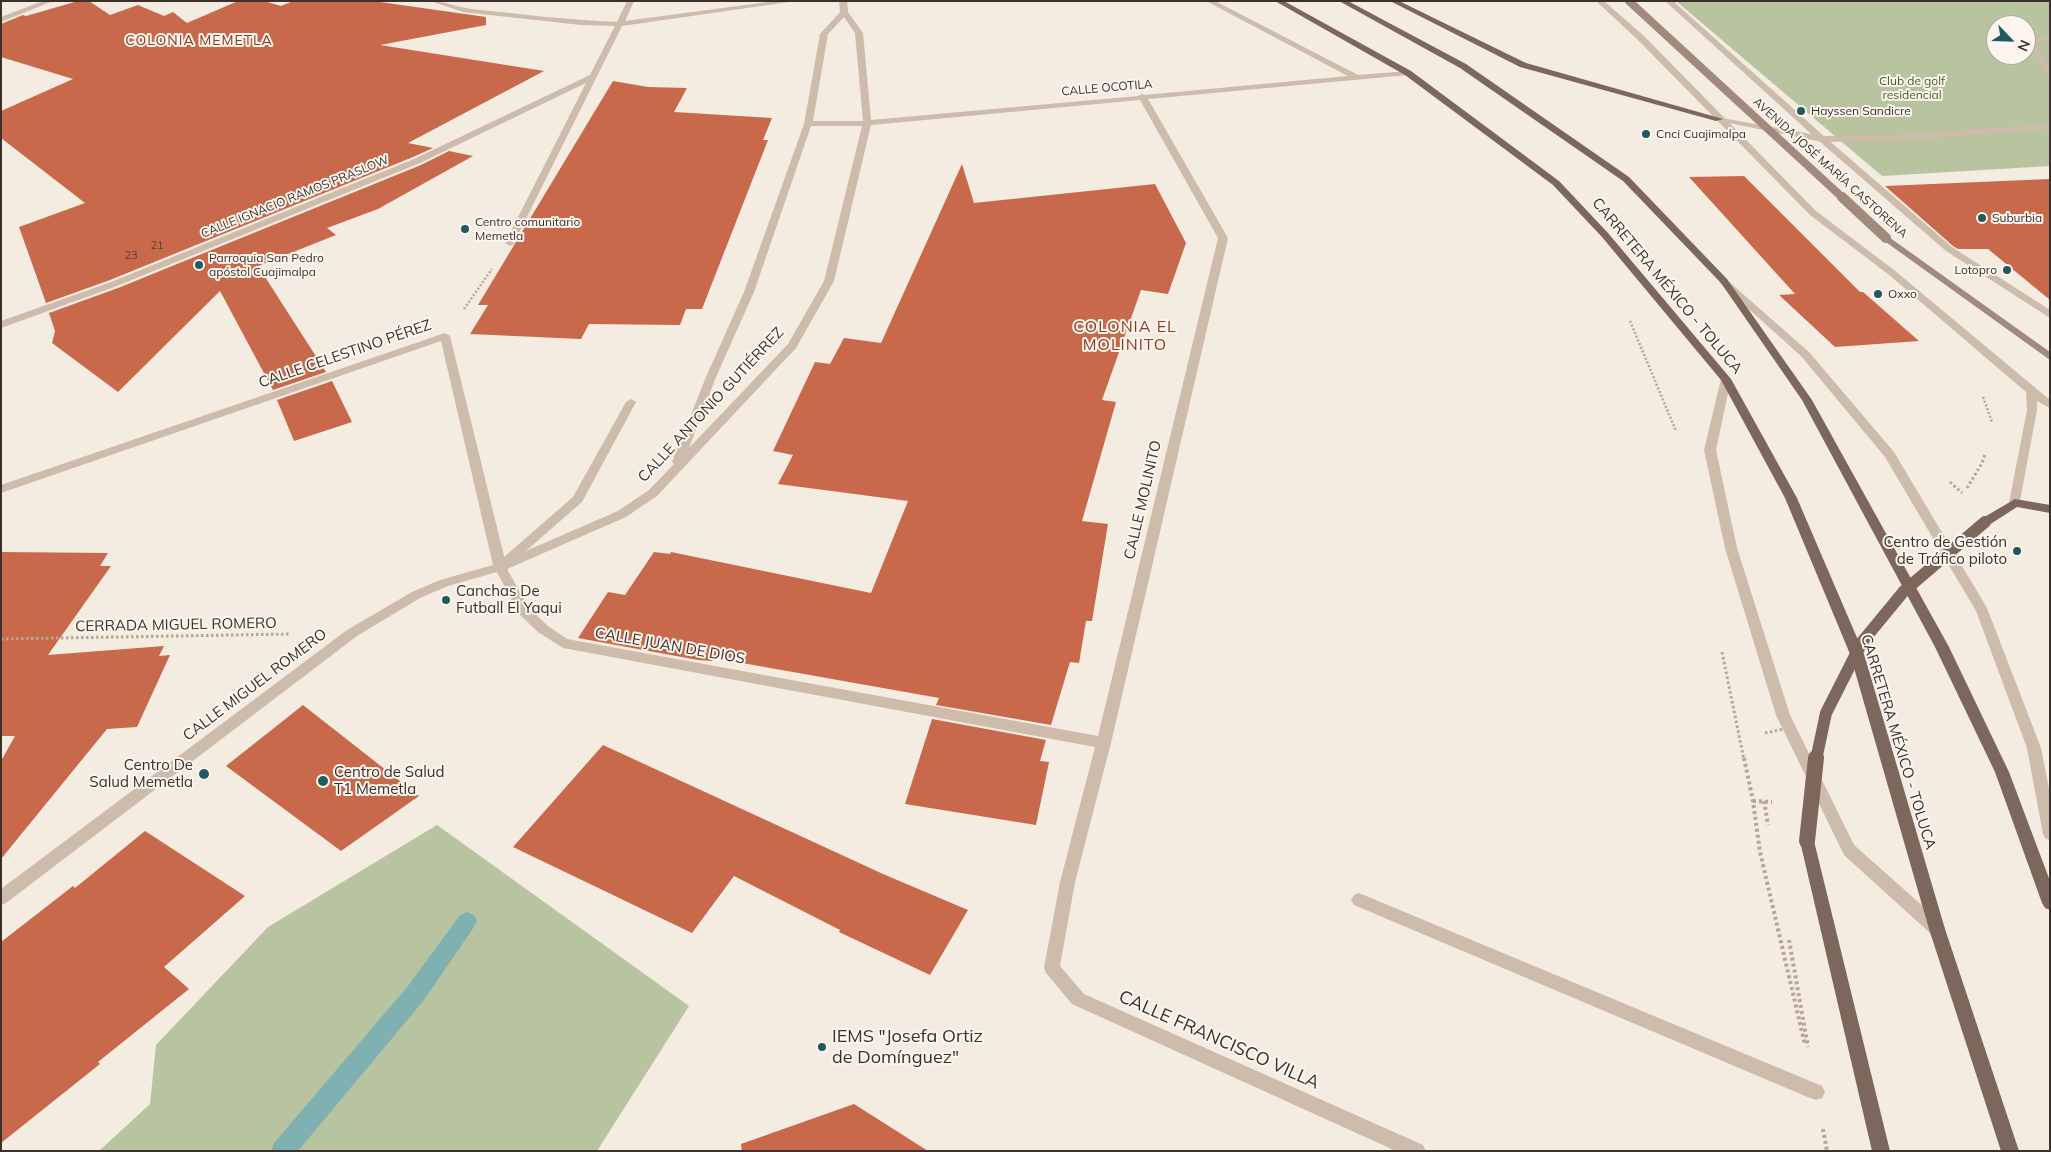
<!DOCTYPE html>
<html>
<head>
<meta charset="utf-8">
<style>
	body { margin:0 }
	#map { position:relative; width:2051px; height:1152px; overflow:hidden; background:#f4ebe1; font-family:Mulish,sans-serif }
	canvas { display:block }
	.frame { position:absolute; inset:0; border:2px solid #3b302b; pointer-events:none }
	.north { position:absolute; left:1986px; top:15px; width:50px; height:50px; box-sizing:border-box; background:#fbf5ee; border:1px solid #aea6a0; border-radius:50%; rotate:114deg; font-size:14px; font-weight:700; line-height:20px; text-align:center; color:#3b302b }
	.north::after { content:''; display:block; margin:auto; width:18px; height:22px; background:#1f5a5e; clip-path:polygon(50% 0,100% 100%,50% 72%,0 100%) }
</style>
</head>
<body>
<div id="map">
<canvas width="2051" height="1152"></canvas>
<div class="frame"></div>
<div class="north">N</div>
</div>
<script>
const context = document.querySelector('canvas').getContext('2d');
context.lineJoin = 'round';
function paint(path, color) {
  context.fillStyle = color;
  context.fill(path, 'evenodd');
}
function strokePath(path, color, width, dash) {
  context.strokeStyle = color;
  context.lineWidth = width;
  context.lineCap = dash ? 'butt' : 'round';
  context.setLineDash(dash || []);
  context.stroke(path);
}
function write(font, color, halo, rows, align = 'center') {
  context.font = font + ' Mulish,sans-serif';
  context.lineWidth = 4;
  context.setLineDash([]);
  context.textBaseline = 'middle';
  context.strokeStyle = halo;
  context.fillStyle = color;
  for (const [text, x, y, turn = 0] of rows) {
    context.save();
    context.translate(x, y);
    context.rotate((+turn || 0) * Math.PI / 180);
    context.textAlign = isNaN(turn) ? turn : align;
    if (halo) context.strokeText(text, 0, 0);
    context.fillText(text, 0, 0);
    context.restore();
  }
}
const green = new Path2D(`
	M1676,1h374v165l-168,10zM1996,25h30v30h-30z
	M437,825l252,181 -92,145h-498l51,-47 6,-59 112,-118z`);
const stream = new Path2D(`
	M467,912l7,3 3,6 -3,6 -50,73 -126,151h-27l3,-8 134,-157 52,-71z`);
const building = new Path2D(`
	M78,1h11l21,14 28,-10 26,11 9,-4 14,11 51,-22h26l17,5 12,-5h80l113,16v8l-106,20 164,26 -136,72 25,5 -20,9 -303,123 -64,23 -27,-76 66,-24 -84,-65v-27l72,-32 -72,-22v-33l22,-9 3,1z
	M613,81l35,6 39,1 -13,24 98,6 -9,22h5l-66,169h-16l-6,16 -91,-1 -8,15 -111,-5 18,-29h-10z
	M449,151l24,5 -95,53 -51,19 9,7 -78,31 68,106 -53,18 -53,-99 -102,101 -66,-49 3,-12 -6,-18 69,-25 303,-123z
	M962,164l12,39 181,-19 31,59 -18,51 -27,-4 -39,110 14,2 -34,119 26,3 -16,97h-6l-7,42 -9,-1 -19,63 -115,-20 3,-7 -225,-40 -2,3 -14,-1 -120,-22 30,-46 17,3 29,-43 16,2 1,-2 200,41 37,-92 -130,-17 15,-29 -20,-4 42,-89 15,2 14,-26 37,5z
	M1744,176l116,116h3l56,49 -84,6 -56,-52 16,-1 -106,-117z
	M2050,179v121l-62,-51h-30l-5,-3 -68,-60z
	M332,381l20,41 -58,19 -17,-41z
	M1,552l107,1 -8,13h11l-63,89 116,-9 -5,10 11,-1 -33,72 -30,2 -106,130v-98l14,-25h-14z
	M303,705l116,91 -78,55 -115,-85z
	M932,719l114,21 -6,21 9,1 -13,63 -131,-21z
	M603,745l280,129 85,36 -38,65 -91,-43 1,-2 -106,-54 -42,57 -179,-86z
	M145,831l100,65 -81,71 25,22 -91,73 2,2 -99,79v-201l72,-56 2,2z
	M854,1104l74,47h-186l-1,-7z`);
const pathFar2 = new Path2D(`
	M464,309l28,-40
	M1630,321l46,110
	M1983,397l9,25`);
const pathFar1 = new Path2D(`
	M1950,482l12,11
	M1967,488l15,-25 3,-9
	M1,639l290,-5
	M1722,652l22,108`);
const path = new Path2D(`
	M1744,758l9,43 7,51 45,193
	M1753,801l19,1
	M1764,801l4,24
	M1789,940l19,107
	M1823,1129l4,22`);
const service = new Path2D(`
	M2050,34v4l-16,4 16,24v8h-3l-21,-32v-3z
	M1716,117l106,19 72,-1 156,-11v5l-156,12 -72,1 -103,-21 -4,-2z
	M1724,279l3,1 82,72 85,100 93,156 54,140 9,46v46l-5,-2 -2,-4 -16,-86 -51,-137 -91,-154 -84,-101 -80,-72 -2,-2z
	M1726,376l5,3 -15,71 21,98 53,167 64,130 89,79 2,5 -2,5 -6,2 -6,-2 -87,-79 -68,-140 -51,-167 -21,-98 17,-71z
	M631,399l5,3 -54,100 -78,68h-8l-2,-3 2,-3 77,-67 53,-95z`);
const minor = new Path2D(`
	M43,1h10l-52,21v-5z
	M430,1c14,0 27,6 41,8 49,5 97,11 146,13l10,-21h7l-9,20 150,-20h21l-174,25 -109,219 -3,1 -5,-3 81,-160 -166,80 -303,123 -116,42v-7l110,-39 303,-123 176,-84 25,-49 -34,-1 -118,-13z
	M839,1h8l1,11 15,21 8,87 267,-24 4,-2 3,1 203,-19 -142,-75h9l143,74 50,-4 4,2 -4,2 -260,24 80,139 -117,505 -36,139 -15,84 24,28 339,151 3,6h-30l-324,-147 -26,-31 -2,-5 16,-86 35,-135 -532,-99 -25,-16 -19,-18 -22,-42 -49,14 -28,12 -63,38 -351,267 -5,2v-16l346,-259 65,-38 28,-12 53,-15 -52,-224 -440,152v-8l444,-152 5,3 55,224 113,-49 31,-21 25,-26 -2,-2 34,-85 38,-85 60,-168 16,-90 20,-22zM844,17l11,16 8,88h-50l15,-87zM1140,100l78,138 -120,498 -531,-97 -19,-13 -19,-18 -22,-39 119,-52 31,-21 139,-148 38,-67 37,-156zM811,126h51l-38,155 -36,63 -99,104 27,-71 38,-85z
	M1359,893l463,193 3,6 -3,6 -6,2 -6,-2 -456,-193 -3,-5 3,-5z`);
const tertiary = new Path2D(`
	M1596,1h8l40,35 172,175 78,59 156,130v8l-13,-7v9l-18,96h-8l-2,-3 18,-93 -1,-18 -138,-118 -78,-59 -172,-175z
	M1665,1h8l152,136 127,110 98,63v8l-104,-67 -127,-110z`);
const secondary = new Path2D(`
	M1886,235l164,117v8l-167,-120 -2,-2z`);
const primary = new Path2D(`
	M1275,1h9l127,70 148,110 49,52 123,146 66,119 67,156 81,275 74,222h-18l-72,-222 -79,-275 -65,-156 -64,-118 -119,-143 -49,-52 -148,-110z
	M1339,1h9l118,63 163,113 98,102 85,121 137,247 60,125 41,109v29l-5,-2 -3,-5 -47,-131 -60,-125 -133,-247 -81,-117 -98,-102 -163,-113z
	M1390,1h9l127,62 197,56 -7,2 -196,-54z
	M2015,499l35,6v8l-33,-6 -28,18h-8l-2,-3 2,-3z
	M1807,835l5,2 2,4 76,310h-18l-72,-310 2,-4z`);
const pathBridge = new Path2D(`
	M1765,733l19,-4`);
const secondaryBridgeFar1 = new Path2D(`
	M1629,1l214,197`);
const secondaryBridge = new Path2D(`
	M1842,197l44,41`);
const primaryBridgeFar1 = new Path2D(`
	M1816,760l10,-47 36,-71 42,-51 81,-69`);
const primaryBridge = new Path2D(`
	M1807,841l9,-83`);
const markers = [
	[1801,111,5,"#1f5a5e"],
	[1646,134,5,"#1f5a5e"],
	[1982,218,5,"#1f5a5e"],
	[465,229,5,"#1f5a5e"],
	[199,265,5,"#1f5a5e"],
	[2007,270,5,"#1f5a5e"],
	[1878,294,5,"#1f5a5e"],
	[2017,551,5,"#1f5a5e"],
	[446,600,5,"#1f5a5e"],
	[204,774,6,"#1f5a5e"],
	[323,781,6,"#1f5a5e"],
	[822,1047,5,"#1f5a5e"]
];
const farNumbernames = [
	["21",157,246],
	["23",131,256]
];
const farParknames = [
	["Club de golf",1912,81],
	["residencial",1912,95]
];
const farStreetnames = [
	["CALLE OCOTILA",1107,88,-5],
	["AVENIDA JOSÉ MARÍA CASTORENA",1830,168,42],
	["CALLE IGNACIO RAMOS PRASLOW",295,197,-22]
];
const farPoinames = [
	["Hayssen Sandicre",1811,111],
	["Cnci Cuajimalpa",1656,134],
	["Suburbia",1992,218],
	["Centro comunitario",475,222],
	["Memetla",475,236],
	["Parroquia San Pedro",209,258],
	["apóstol Cuajimalpa",209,272],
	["Lotopro",1997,270,"right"],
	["Oxxo",1888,294]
];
const farNeighbourhoodnames = [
	["COLONIA MEMETLA",199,41]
];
const streetNames = [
	["CARRETERA MÉXICO - TOLUCA",1667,286,50],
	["CALLE CELESTINO PÉREZ",345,354,-19],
	["CALLE ANTONIO GUTIÉRREZ",711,405,-47],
	["CALLE MOLINITO",1143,500,-77],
	["CERRADA MIGUEL ROMERO",176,625,-1],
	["CALLE JUAN DE DIOS",670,646,10],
	["CALLE MIGUEL ROMERO",255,685,-37],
	["CARRETERA MÉXICO - TOLUCA",1898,742,73]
];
const poiNames = [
	["Centro de Gestión",2007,542],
	["de Tráfico piloto",2007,559],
	["Canchas De",456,591,"left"],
	["Futball El Yaqui",456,608,"left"],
	["Centro De",193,765],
	["Salud Memetla",193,782],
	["Centro de Salud",334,772,"left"],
	["T1 Memetla",334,789,"left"]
];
const neighbourhoodNames = [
	["COLONIA EL",1125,327],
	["MOLINITO",1125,345]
];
const nearPoinames = [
	["IEMS \"Josefa Ortiz",832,1037],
	["de Domínguez\"",832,1058]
];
const nearStreetnames = [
	["CALLE FRANCISCO VILLA",1219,1040,24]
];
paint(green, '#b8c4a0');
paint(stream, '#7fb0b2');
paint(building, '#c8694b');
strokePath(pathFar2, '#b9a596', 2.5, [2, 2]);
strokePath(pathFar1, '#b9a596', 3, [2.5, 2.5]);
strokePath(path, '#b9a596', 4, [3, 3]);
paint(service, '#cdbbac');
paint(minor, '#cdbbac');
paint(tertiary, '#cdbbac');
paint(secondary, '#a18a7d');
paint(primary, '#7d675c');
strokePath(pathBridge, '#b9a596', 3, [2.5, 2.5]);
strokePath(secondaryBridgeFar1, '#a18a7d', 8);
strokePath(secondaryBridge, '#a18a7d', 10);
strokePath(primaryBridgeFar1, '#7d675c', 12);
strokePath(primaryBridge, '#7d675c', 16);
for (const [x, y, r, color] of markers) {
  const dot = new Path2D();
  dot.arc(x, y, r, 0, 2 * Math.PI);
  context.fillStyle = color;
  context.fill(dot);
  strokePath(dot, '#fbf5ee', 2);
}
write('11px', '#5e3e33', null, farNumbernames);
write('12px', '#4a5a2e', '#fbf5ee', farParknames);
write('12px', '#3b302b', '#fbf5ee', farStreetnames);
write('12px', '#3b302b', '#fbf5ee', farPoinames, 'left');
context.letterSpacing = '1px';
write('14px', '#8c3b22', '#fbf5ee', farNeighbourhoodnames);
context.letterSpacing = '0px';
write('15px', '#3b302b', '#fbf5ee', streetNames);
write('15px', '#3b302b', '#fbf5ee', poiNames, 'right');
context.letterSpacing = '1px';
write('16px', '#8c3b22', '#fbf5ee', neighbourhoodNames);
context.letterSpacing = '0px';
write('18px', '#3b302b', '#fbf5ee', nearPoinames, 'left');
write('18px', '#3b302b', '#fbf5ee', nearStreetnames);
</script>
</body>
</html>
